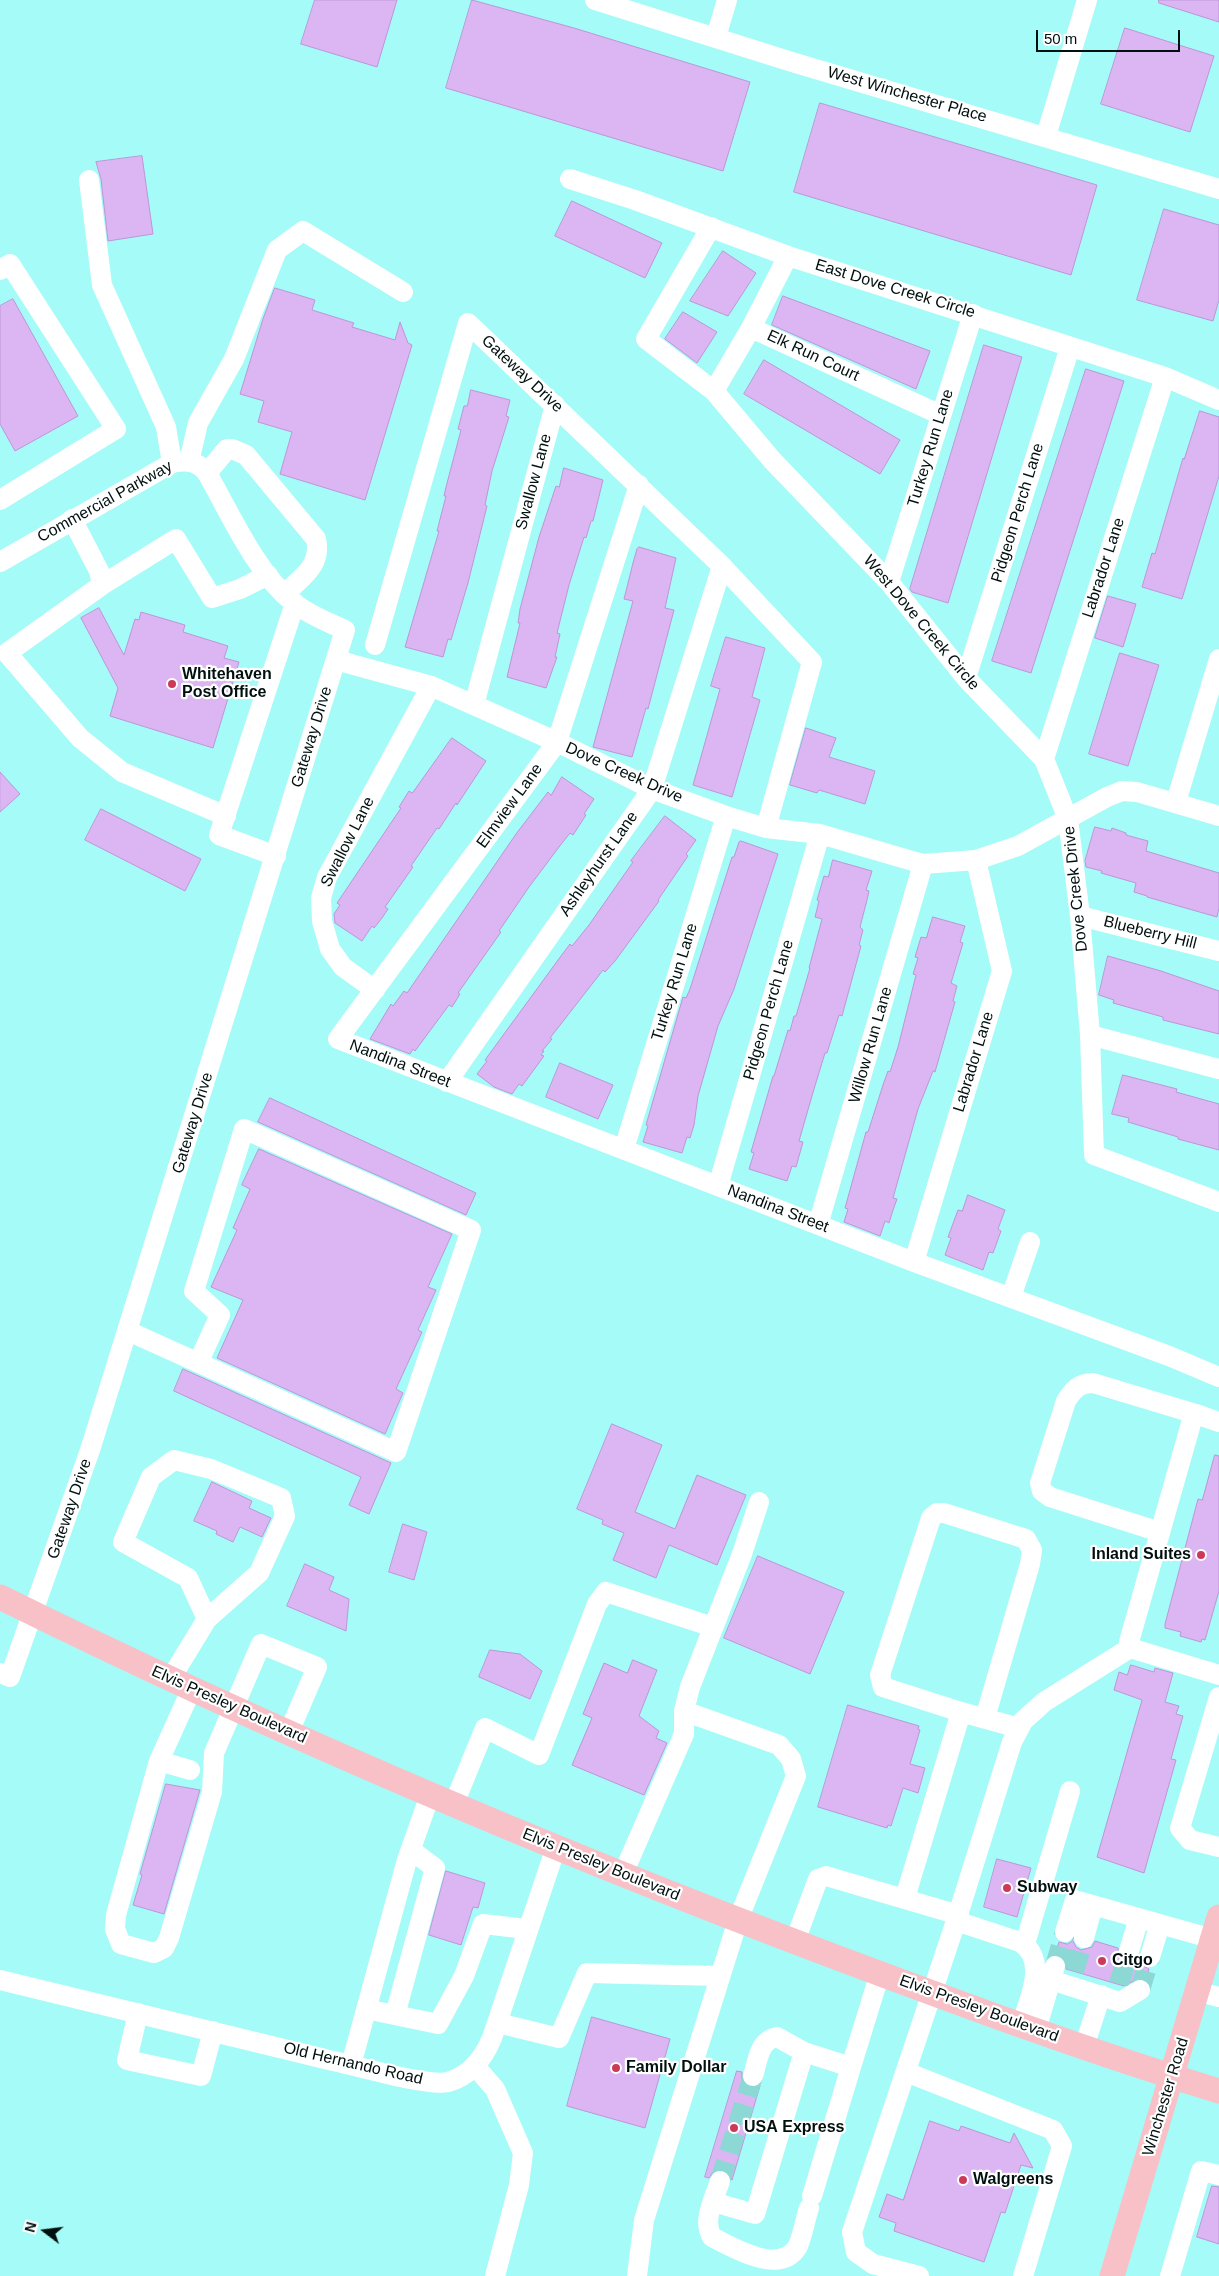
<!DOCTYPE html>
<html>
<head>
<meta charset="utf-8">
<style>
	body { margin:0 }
	#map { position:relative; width:1219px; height:2276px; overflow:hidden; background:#a5fbf7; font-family:Helvetica,sans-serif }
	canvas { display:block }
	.north { position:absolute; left:20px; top:2206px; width:50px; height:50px; -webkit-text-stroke:4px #fff; paint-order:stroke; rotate:285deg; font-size:14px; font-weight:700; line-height:20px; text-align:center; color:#00100f }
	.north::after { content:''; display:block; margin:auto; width:18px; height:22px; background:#00100f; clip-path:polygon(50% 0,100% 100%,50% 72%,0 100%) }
	.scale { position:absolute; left:1036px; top:30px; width:144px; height:22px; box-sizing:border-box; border:2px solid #00100f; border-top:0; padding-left:6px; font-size:15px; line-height:18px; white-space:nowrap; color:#00100f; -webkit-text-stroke:4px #fff; paint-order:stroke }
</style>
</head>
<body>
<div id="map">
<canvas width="1219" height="2276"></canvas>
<div class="north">N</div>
<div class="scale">50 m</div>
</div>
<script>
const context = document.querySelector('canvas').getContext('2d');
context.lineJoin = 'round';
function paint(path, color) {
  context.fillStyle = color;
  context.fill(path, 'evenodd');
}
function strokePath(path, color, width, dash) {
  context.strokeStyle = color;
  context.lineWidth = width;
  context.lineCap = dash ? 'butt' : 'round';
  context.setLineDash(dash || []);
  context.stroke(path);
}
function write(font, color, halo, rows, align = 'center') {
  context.font = font + ' Helvetica,sans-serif';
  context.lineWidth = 4.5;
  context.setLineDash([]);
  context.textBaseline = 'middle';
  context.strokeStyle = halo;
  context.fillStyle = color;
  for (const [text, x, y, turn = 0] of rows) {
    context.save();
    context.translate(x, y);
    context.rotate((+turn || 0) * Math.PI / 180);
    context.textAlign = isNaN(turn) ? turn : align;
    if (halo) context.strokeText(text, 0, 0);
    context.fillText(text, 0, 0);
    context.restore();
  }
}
const building = new Path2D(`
	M315,0h82l-20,67 -76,-23z
	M472,0l102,28 176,54 -27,89 -277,-83z
	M1159,0h60v22l-60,-19z
	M1125,28l89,28 -24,76 -89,-28z
	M820,103l277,82 -26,90 -277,-83z
	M142,156l11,78 -45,7 -7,-62 -5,-17z
	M572,201l90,42 -17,35 -90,-42z
	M1164,209l55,16v75l-6,21 -76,-21z
	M723,251l33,22 -28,43 -38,-15z
	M275,288l40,12 -3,10 42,13 -2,4 43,13 5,-18 8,21 4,2 -47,155 -85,-26 12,-42 -34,-10 6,-21 -24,-7 23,-75z
	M783,296l147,55 -14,38 -144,-64z
	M13,299l65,117 -63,35 -15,-27v-118z
	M683,312l34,20 -20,31 -32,-24z
	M984,345l38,12 -74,246 -36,-11 -2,-3z
	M764,360l136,80 -20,34 -136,-80z
	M1086,369l38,12 -93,292 -39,-12z
	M471,390l39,10 -4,16 3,1 -17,54 -7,34 2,1 -19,77 -17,57 -3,-1 -5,18 -38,-10 34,-116h-2l9,-35h-2l2,-9 15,-57 -3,-1 6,-23h3z
	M1200,411l19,6v59l-37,123 -40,-12 10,-34 3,1 28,-96 1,1z
	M564,468l39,12 -10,41h-2l-5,17 -2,-1 -15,48 -12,48 3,1 -5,23h2l-11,31 -39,-11 13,-54h-2l2,-14 19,-72 17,-51 3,1z
	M639,547l37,11 -11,50 9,2 -26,99 -2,-1 -14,49 -39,-10 40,-146 -9,-2 9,-36 4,-14z
	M1108,596l28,8 -13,43 -28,-9z
	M99,608l25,47 11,-36 4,1 2,-8 44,13 -2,7 45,14 -4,12 15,4 -26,86 -103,-32 8,-28 -37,-70z
	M726,637l39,11 -13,49 8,3 -28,97 -39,-12 27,-96 -9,-3z
	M1120,653l39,12 -31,101 -39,-12z
	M806,728l30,10 -7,19 46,14 -10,33 -46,-14 -2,3 -27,-8z
	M452,738l34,23 -29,44 -1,-2 -17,26 -2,-1 -26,38 2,1 -28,40 3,2 -6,9 -8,10 -2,-2 -10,15 -27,-18 -1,-9 6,-9 -3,-2 64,-95 -2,-1 10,-16 3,2z
	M0,772l20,22 -20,18z
	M562,777l32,22 -10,15 2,1 -13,20 -3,-2 -11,14 -30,40 -30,44 2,1 -43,61 2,1 -8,13 -3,-2 -34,46 -2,-2 -3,5 -40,-15 21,-35 2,2 11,-15 3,2 109,-159 32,-42 3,3z
	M101,809l100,50 -16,32 -100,-51z
	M665,816l31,24 -10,14 2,2 -30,44 1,1 -44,60 -10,11 -2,-2 -53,68 2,1 -10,12h2l-3,4 3,1 -22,30 -3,-2 -7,10 -18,-7 -17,-13 10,-13 -2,-1 76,-104 9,-12 2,2 17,-21 44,-63 -2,-1z
	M1095,827l16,4 1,-3 14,5v2l22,6 -2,10 73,22v35l-2,9 -70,-20v-1l-13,-4 2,-9 -35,-10 1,-2 -16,-4 -1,-6z
	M741,841l37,13 -44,135 -16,37 -20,70 -4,29 -4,13 -3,-1 -5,16 -39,-11 5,-16 -2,-1 37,-128 3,1 4,-9 42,-132h2l5,-15z
	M833,860l39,11 -6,19 3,1 -2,9 -7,27 3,3 -4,15 2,1 -19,70 -3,-1 -12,38h-2l-11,36 -15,52 4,1 -7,25 -4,-1 -5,15 -38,-12 5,-16 -3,-1 22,-76h1l14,-46 2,1 4,-15h2l14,-48h-1l13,-49 -7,-2 4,-16 -2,-1 7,-24 4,1z
	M933,917l32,9 -5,16 3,1 -12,40 6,3 -4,15 2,1 -20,70 -2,-1 -15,38 -25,89 4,1 -4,11 -4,13 -4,-2 -5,15 -36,-14 4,-13 -3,-1 21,-76h2l15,-47 5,-14 2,1 8,-25 18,-72 -3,-1 5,-16 -3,-1 6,-20 5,1z
	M1108,956l53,15 58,20v43l-56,-14v-3l-50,-14 1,-3 -15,-5z
	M560,1063l53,22 -15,34 -52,-22z
	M1123,1075l54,14 -1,3 43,12v46l-41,-11v-2l-50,-15 1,-4 -17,-4z
	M270,1098l206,95 -10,22 -208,-93z
	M259,1149l193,85 -24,53 8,3 -18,40 4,2 -26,57 7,4 -18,41 -168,-76 26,-58 -32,-13 26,-57 -4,-2 17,-39 -8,-4z
	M968,1195l37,15 -7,19 3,2 -8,22 -4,-1 -6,18 -38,-15 6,-17 -3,-1 10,-27 4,1z
	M183,1369l208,94 -22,51 -20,-9 12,-28 -187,-86z
	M612,1424l50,21 -27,67 40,17 22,-54 49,20 -29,70 -48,-20 -13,33 -43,-18 11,-27 -22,-9 1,-4 -26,-11z
	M1215,1455l4,1v135l-14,49 -3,-1 -1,3 -21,-6 1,-4 -16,-4v-4l33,-125 4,1z
	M212,1482l40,19 -3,7 22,10 -9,19 -22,-10 -7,15 -17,-8 1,-3 -23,-10z
	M403,1524l24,8 -13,48 -25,-8z
	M758,1556l86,36 -34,82 -86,-36z
	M305,1564l29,13 -5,13 20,9 -3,32 -59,-25z
	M490,1650l30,4 22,17 -12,28 -51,-22z
	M633,1660l24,10 -18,46 20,15 -3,7 11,5 -23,52 -72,-30 20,-47 -9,-4 21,-51 23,10z
	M1131,1665l23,7 1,-4 18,5 -8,29 14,4 -3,8 7,2 -12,43 5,1 -32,113 -47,-16 45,-157 -28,-10 5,-18 8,3z
	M848,1705l71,21 -1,3 2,1 -10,34 15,4 -7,25 -15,-5 -12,38 -3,-1 -1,3 -69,-21z
	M166,1784l34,6 -36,124 -31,-9 9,-30 -2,-1 2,-7z
	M997,1859l34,9 -14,49 -33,-10z
	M446,1871l39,12 -7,25 -5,-1 -12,38 -32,-10z
	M1073,1941l3,6 5,3 11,-3 3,-6 23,7 2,11 6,3h6l6,-4 4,7 7,4 -3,11 -7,-2 -15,8 -58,-17 -2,-11 -9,-4 4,-12 8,2z
	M592,2017l78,22 -25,89 -78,-22z
	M737,2071l5,1v7l3,6 5,3 10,-2 -28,94 -3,-6 -5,-4 -11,2 -4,6 -4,-1z
	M930,2121l29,10 2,-5 49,17 4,-10 19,35 -12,-3 -16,48 -4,-1 -17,50 -90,-31 2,-8 -17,-6 8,-23 16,6z
	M1212,2186l7,1v57l-22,-7z`);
const minorTunnel = new Path2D(`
	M1055,1966l10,-34
	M1074,1971l10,-33
	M1119,1984l10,-33
	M1140,1990l10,-33
	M720,2181l33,-105`);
const minor = new Path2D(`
	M595,0l197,62 427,127
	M716,37l11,-37
	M1046,136l41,-136
	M570,179l65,21 153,56 377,121 54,23
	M89,180l13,105 64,142 6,36
	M711,227l-65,112 68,52 58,69 117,122 77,96 78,81 24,60 12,97 10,119 4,120 125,47
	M0,270l10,-6 106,165 -116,71
	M751,328l190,87
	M714,391l37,-63 37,-72
	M189,462l9,-39 36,-64 43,-109 26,-19 100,61
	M207,473l20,-24h5l14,6 70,84c6,27 -14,37 -31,55
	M639,485l-82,257 -219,297 576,223 255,94 50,21
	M72,519l27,52 3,14 -95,68 73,85 42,34 104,44
	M0,562l172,-99c14,-3 26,-2 35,10 24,42 49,100 87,130 15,12 34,19 51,27l-255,820 -80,227 -10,-4
	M889,582l84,-268
	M102,585l74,-46 36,59 28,-9 28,-14
	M375,645l93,-322 254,243 90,96 -46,166
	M336,660l95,26 126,56 95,47 74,27 40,12 54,6 103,30 53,-4 42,-14 89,-49 15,-6 15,1 82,24
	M966,678l104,-331
	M474,705l81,-300
	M1044,759l121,-382
	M1176,802l43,-143
	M276,856l-57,-21 76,-232
	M1080,916l139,35
	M375,990l-32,-23 -13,-18 -8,-28 -1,-23 6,-21 104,-191
	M1090,1035l129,34
	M447,1082l205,-293 70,-223
	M624,1149l102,-333
	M718,1186l102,-352
	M818,1225l105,-361
	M914,1262l88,-291 -26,-111
	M1011,1297l19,-55
	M128,1331l268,121 75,-222 -227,-101 -50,162 26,24 -21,46
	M1219,1422l-23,-8 -4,6 -63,222 1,6 89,27
	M1160,1532l-110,-35 -8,-6 -2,-8 26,-82c7,-11 13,-18 27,-18l103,31
	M171,1678l36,-59 -19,-41 -65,-36 28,-65 23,-17 37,9 70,29 4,18 -26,57 -52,46
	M192,1688l-33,73 -43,154 -1,14 6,15 33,9 10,-5 5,-10 43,-146 2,-39 47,-109 56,23 -28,65
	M1219,1697l-39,131 10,12 29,7
	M961,1712l-78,-25 -3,-12 51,-157 6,-5h7l82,26 6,11 -2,14 -45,154
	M159,1761l31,9
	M454,1804l31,-76 54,27 58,-151 9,-12 107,35
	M623,1874l61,-140v-23l6,-24 52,-133 17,-52
	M905,1898l56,-186 58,16
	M956,1921l64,21c29,17 9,58 1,83
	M1065,1932l10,-32 138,39
	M1084,1938l9,-33
	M795,1941l23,-62 8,-3 133,39
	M1025,1944l45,-153
	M1129,1951l10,-33
	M1150,1957l10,-33
	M0,1980c110,27 219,53 329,80 25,5 98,27 119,22 22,-6 36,-25 44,-44l64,-191
	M1051,1980l69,22 20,-12
	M1197,1991l22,6
	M366,2009l72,15 26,-48 19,-52 44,5
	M138,2013l-11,47 74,16 12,-45
	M395,2015l40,-147 -24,-18
	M498,2023l61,15 28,-65 133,3
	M1036,2030l19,-64
	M1084,2047l17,-52
	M351,2065l56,-205 23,-65
	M475,2066l20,23 28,64 -4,32 -24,91
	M851,2067l29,-94
	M906,2072l147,58 9,16 -39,130
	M753,2076c5,-16 6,-36 24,-39l27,15 47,15 -39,129
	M720,2181c-6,18 -18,40 -8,56 23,12 69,39 86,9 5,-12 7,-26 11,-38
	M713,2202l42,12 49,-162
	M637,2276l7,-56 94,-300 58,-144 -5,-17 -12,-14 -95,-34
	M919,2276l-46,-12 -17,-12 -4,-20 104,-311 56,-179 11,-21 21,-19 86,-54
	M1170,2276l31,-105 18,4`);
const major = new Path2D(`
	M0,1597c273,135 554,254 838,361 126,47 252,94 381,133
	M1112,2276l107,-359`);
const markers = [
	[172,684,5,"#ca3a59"],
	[1201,1555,5,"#ca3a59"],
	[1007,1888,5,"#ca3a59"],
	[1102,1961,5,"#ca3a59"],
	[616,2068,5,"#ca3a59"],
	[734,2128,5,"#ca3a59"],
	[963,2180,5,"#ca3a59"]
];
const streetNames = [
	["West Winchester Place",907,95,16],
	["East Dove Creek Circle",895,289,17],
	["Elk Run Court",813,356,25],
	["Gateway Drive",522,374,43],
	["Turkey Run Lane",931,448,-73],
	["Swallow Lane",534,482,-75],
	["Commercial Parkway",105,502,-29],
	["Pidgeon Perch Lane",1018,513,-73],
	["Labrador Lane",1104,568,-72],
	["West Dove Creek Circle",921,623,50],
	["Gateway Drive",312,737,-73],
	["Dove Creek Drive",624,773,24],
	["Elmview Lane",510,806,-54],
	["Swallow Lane",348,842,-63],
	["Ashleyhurst Lane",599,864,-55],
	["Dove Creek Drive",1076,889,-96],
	["Blueberry Hill",1150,933,14],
	["Turkey Run Lane",675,982,-73],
	["Pidgeon Perch Lane",769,1010,-74],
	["Willow Run Lane",871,1045,-74],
	["Labrador Lane",974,1062,-73],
	["Nandina Street",400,1064,21],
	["Gateway Drive",193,1123,-73],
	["Nandina Street",778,1209,21],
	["Gateway Drive",70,1509,-71],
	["Elvis Presley Boulevard",229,1705,24],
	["Elvis Presley Boulevard",601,1865,22],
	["Elvis Presley Boulevard",979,2009,20],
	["Old Hernando Road",353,2064,13],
	["Winchester Road",1166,2097,-73]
];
const poiNames = [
	["Whitehaven",182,675],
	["Post Office",182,693],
	["Inland Suites",1191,1555,"right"],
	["Subway",1017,1888],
	["Citgo",1112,1961],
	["Family Dollar",626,2068],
	["USA Express",744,2128],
	["Walgreens",973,2180]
];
paint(building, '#dbb6f2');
strokePath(building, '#be95d7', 1);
strokePath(minorTunnel, '#8cd8d4', 20, [20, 10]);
strokePath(minor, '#fff', 20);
strokePath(major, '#f8c0c7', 25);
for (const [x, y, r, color] of markers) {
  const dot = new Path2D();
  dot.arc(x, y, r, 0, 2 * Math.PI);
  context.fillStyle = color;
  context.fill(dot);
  strokePath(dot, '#fff', 2);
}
write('16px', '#00100f', '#fff', streetNames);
write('bold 16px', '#00100f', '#fff', poiNames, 'left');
</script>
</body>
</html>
